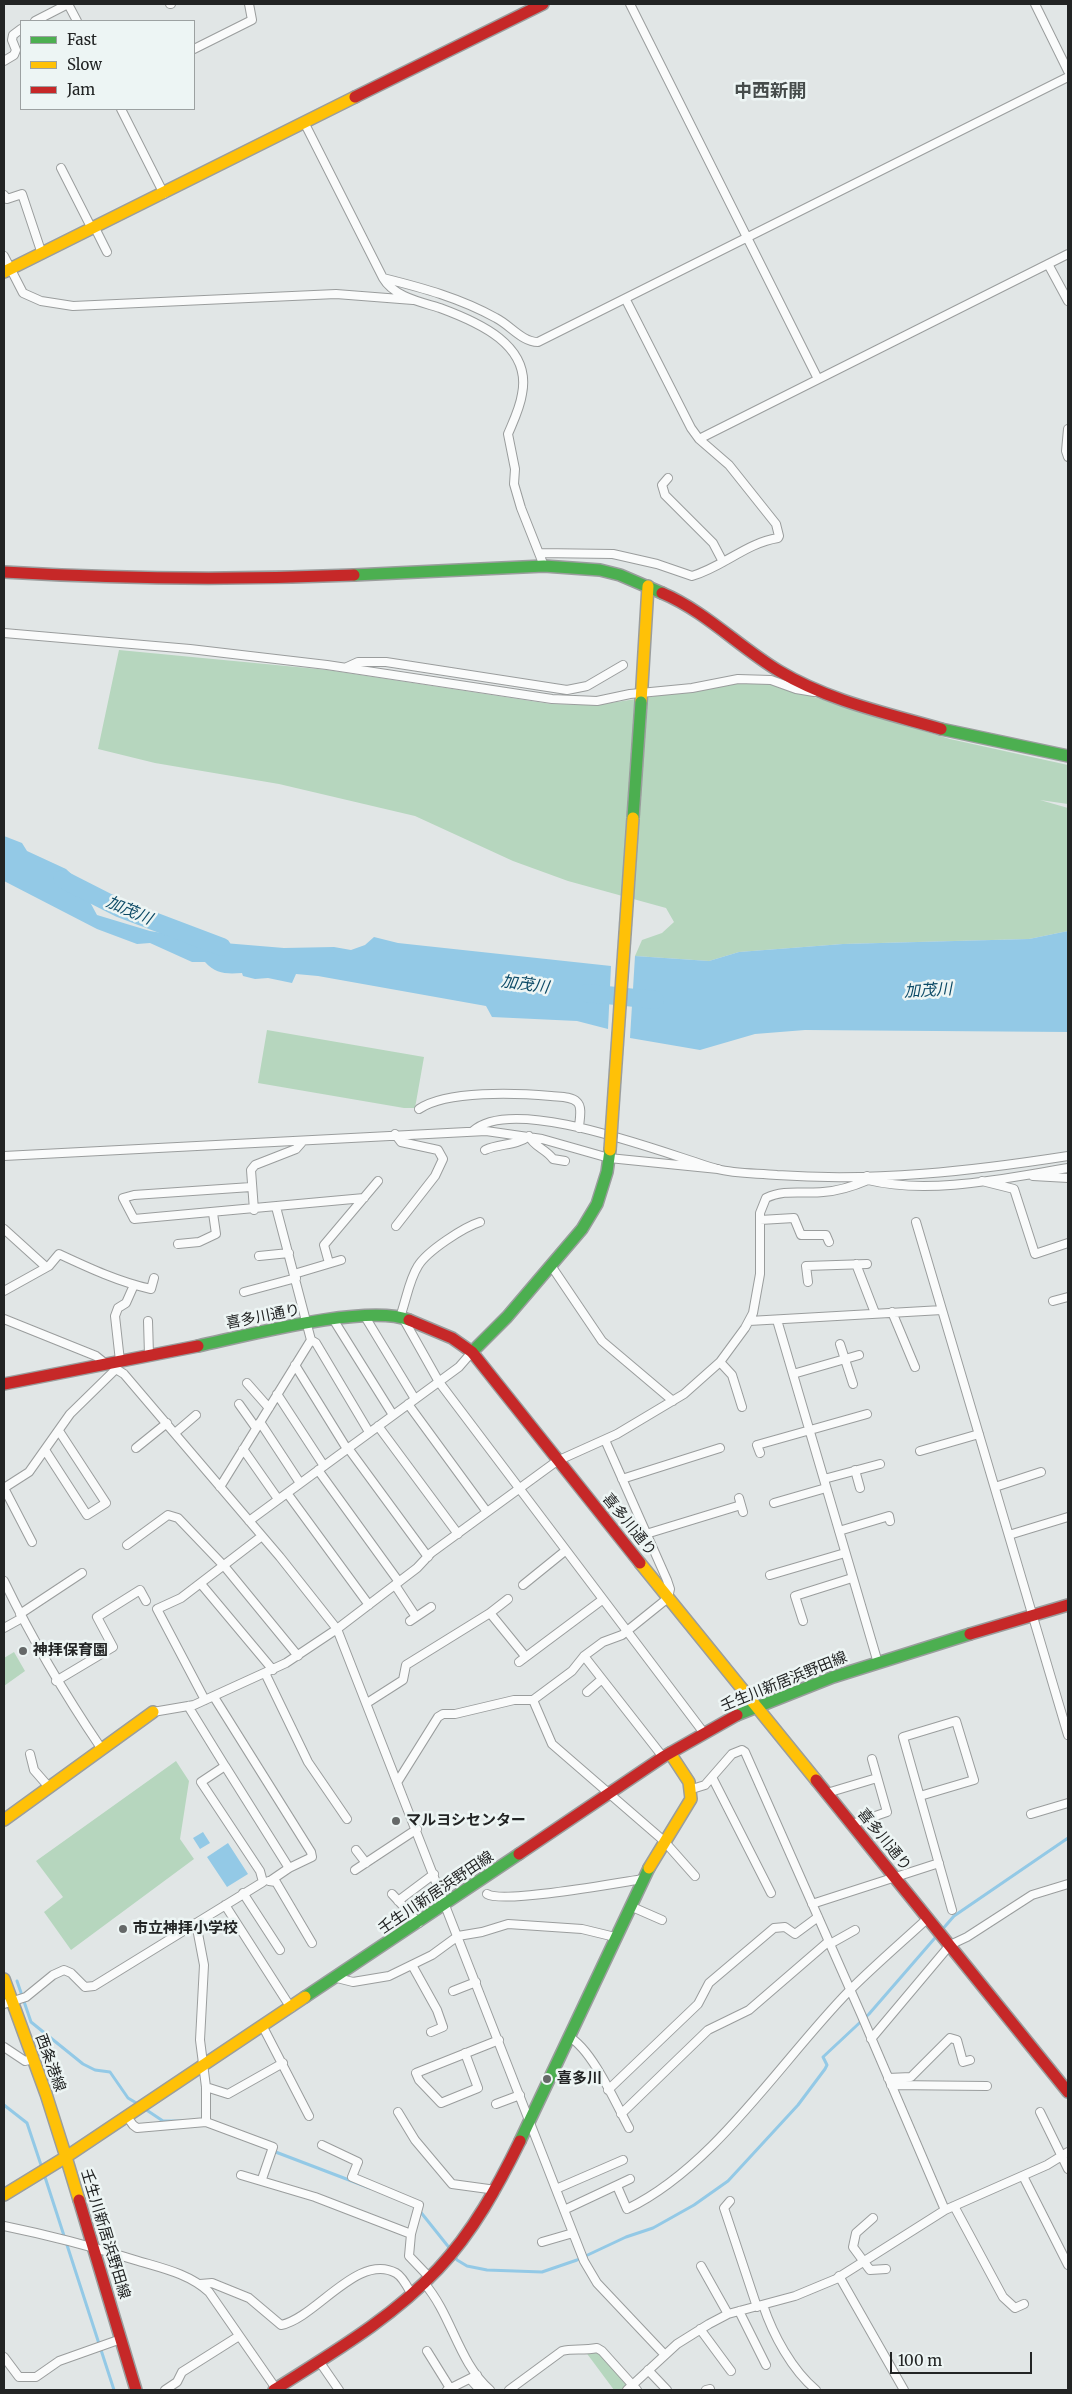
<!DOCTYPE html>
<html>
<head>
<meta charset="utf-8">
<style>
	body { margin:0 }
	#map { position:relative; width:1072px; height:2394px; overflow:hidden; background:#e1e6e6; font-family:Merriweather,serif }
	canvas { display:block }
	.frame { position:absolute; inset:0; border:5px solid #222424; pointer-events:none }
	.legend { position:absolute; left:20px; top:20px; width:175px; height:90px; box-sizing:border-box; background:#edf5f4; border:1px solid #9ca1a1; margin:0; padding:6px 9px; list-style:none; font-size:15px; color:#222424 }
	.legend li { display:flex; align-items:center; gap:10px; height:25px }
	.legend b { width:25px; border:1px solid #9ca1a1 }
	.scale { position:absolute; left:890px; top:2352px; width:142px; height:22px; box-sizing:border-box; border:2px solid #222424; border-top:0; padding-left:6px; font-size:15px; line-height:18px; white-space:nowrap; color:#222424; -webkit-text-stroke:4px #edf5f4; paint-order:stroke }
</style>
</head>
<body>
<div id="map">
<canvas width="1072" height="2394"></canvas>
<div class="frame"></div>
<ul class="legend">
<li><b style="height:6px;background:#4caf50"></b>Fast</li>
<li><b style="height:6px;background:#ffc107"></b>Slow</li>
<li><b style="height:6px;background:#c62828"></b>Jam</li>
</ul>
<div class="scale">100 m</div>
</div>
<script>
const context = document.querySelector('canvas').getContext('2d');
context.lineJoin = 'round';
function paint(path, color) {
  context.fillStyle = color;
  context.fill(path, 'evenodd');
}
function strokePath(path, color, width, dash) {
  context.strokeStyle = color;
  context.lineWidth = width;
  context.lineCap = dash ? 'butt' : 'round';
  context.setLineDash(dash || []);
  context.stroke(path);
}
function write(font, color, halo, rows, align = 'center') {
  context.font = font + ' Merriweather,"Noto Sans JP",serif';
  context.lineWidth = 5;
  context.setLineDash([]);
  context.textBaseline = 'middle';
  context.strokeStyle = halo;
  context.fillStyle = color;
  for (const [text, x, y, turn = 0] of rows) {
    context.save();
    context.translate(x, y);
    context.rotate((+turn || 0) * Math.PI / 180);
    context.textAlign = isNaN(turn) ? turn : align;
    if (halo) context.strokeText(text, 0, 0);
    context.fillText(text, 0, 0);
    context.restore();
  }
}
const green = new Path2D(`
	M119,650l209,20 223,34 46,1 143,-22 32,1 178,55 118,26v39l-28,-4 28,8v123l-39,8 -186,5 -104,8 -30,9 -74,-5 7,-16 20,-7 12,-11 -8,-14 -98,-27 -55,-20 -98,-45 -136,-32 -124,-21 -57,-14z
	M267,1030l157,27 -9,51h-11l-146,-25z
	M14,1652l11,19 -21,15v-28z
	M176,1761l13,20 -9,58 14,20 -123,91 -27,-38 19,-15 -27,-36z
	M597,2348l36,37 -6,5h-13l-29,-39z`);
const water = new Path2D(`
	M4,836l18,7 5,8 39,18 12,11 19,35 53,16 74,12 60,5 50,-1 17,3 14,-5 9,-8 24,6 213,23 -3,63 -31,-8 -85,-4 -6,-11 -168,-30 -22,-2 -4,9 -24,-5 -13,1 -12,-3 -1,-3c-16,1 -26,1 -37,-11h-13l-42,-19 -13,1 -40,-15 -93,-48z
	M1068,931v101l-263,-2 -50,4 -55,16 -70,-12 5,-82 74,5 30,-9 104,-8 186,-5z
	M203,1832l7,11 -10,6 -7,-11z
	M228,1843l20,31 -21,13 -20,-30z`);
const stream = new Path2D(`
	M17,1981l14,41 52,42 12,6 15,2 18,26 10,6
	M4,2105l23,18 15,45
	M145,2109l18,12h32
	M273,2151l97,37
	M44,2174l70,216
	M419,2210l32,40
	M454,2255l3,5 10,6 20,4 55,2 35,-12 49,-23 27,-9 41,-23 34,-24 70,-76 27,-36 2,-4 -4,-8 46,-43 85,-98 114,-78`);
const river = new Path2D(`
	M62,879l57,29 103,39
	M587,993l68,7`);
const street = new Path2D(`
	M68,4l9,17
	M170,4h1
	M630,4l188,375
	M1035,4l33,67
	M35,21l33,-17
	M194,49l58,-29 -3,-16
	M4,61l10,-6 2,-5 -4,-10 1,-5 8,-6
	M121,109l43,85
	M305,124l78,154c40,10 77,20 113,40 14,7 26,24 42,24l530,-265
	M61,168l31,61
	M4,195l3,4 15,-5 20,60
	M95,228l12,24
	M4,256l19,37 18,8 32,5 263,-12 77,6
	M1048,264l20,37
	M383,278c11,19 38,24 57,30 38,14 92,37 82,86 -2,14 -9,28 -14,40l7,35 -1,15 7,24 23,58
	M1068,429l-2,22 2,6
	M699,439l369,-185
	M668,478l-6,7 3,10 48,48 10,19
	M539,553l74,1 44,10 35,12c31,-9 54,-33 86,-38l1,-2 -3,-12 -47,-59 -30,-26 -8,-11 -65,-128
	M4,633l186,16 137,16 225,34 45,2 33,-7 62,-6 46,-9 33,1 25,9 18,3
	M347,667l11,-5h28l181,28 20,-4 36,-21
	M419,1109c28,-19 98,-16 132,-13 8,1 20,0 26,6 6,5 2,20 2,26
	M473,1131c41,-38 195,24 244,38 19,5 41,4 60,6 98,7 195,-4 291,-19
	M395,1134l6,8 37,8 5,9 -8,17 -39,50
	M485,1150c15,-7 31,-4 44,-14 5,11 17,13 24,23l12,2
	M4,1156l482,-25 56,8 67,19 109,11
	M1033,1176l35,2
	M868,1180c62,15 138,-2 200,-12
	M982,1181l32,8 21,65 33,-11
	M251,1187l-117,8 -11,3 11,21 230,-21
	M254,1210l-3,-40 4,-5 41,-16 7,-8
	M760,1220l34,-2 7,17h25l3,7
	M916,1222l152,513
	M4,1229l42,38
	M178,1244l21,-2 17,-8 -3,-21
	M259,1256l30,-3
	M329,1263l-5,-18 54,-64
	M856,1264l19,49
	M552,1267l50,74 71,60
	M294,1274l47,-14
	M808,1282l-2,-16 61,-2
	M4,1291l45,-25 10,-12c30,14 60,28 92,35l3,-11
	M244,1292l52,-14
	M1053,1301l15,-4
	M892,1312l23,55
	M364,1315l51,84
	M400,1317c6,-16 9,-37 18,-51 9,-15 46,-39 62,-44
	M403,1318l36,64 265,351
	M4,1319l92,37 10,8
	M333,1319l60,96
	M777,1320l101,343
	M148,1321l1,34
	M749,1321l193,-11
	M311,1340l5,3 53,89
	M840,1344l13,40
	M120,1361l-5,-45 3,-8 8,-5 8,-18
	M114,1362l2,7 8,5 156,183 57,72 247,632 13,22 68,72
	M720,1362l12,13 10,32
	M295,1365l52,84
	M793,1374l66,-19
	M247,1383l22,25
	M277,1394l47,72
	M239,1404l17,24
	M408,1404l79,108
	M260,1422l40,61
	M378,1426l80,108
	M175,1433l21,-18
	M136,1448l31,-25
	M348,1448l80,109
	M243,1449l35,50
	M45,1450l42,65 19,-12 -47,-72
	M920,1451l59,-17
	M760,1453l-3,-8 110,-31
	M318,1470l81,112
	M855,1470l5,18
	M622,1479l98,-31
	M824,1479l56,-15
	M220,1487l91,-147 -35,-133
	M995,1487l46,-15
	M4,1488l25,-16 41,-58 46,-45
	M4,1488l28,54
	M287,1493l82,112
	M739,1498l4,14
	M774,1503l52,-15
	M249,1521l210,-154 13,-15
	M839,1531l50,-15 1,5
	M646,1534l95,-29
	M1009,1535l59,-18
	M127,1545l41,-30 10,3 47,49 73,89
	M770,1575l75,-22
	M4,1581c29,60 59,111 97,167
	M201,1584l72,86
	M395,1585l21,32
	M523,1585l42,-34
	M490,1613l18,-14
	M20,1614l62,-41
	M410,1621l21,-14
	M803,1621l-8,-25 57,-18
	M4,1628l18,-10
	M584,1656l79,101
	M519,1662l83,-62
	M265,1673l43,89 39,57
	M56,1681l57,-34 -16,-30 43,-27 6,11
	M587,1692l15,-13
	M214,1697l97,155 1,5 -23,11 -19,13
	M205,1700l-48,-91 24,-11 81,-62
	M533,1700l19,44 112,97 31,35
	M367,1703l36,-23 3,-15 84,-52 35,43
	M153,1712l41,-7 92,-42 51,-34 80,-61 14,-15 126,-92 60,-27 67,-40 36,-32 25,-34 8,-15 7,-39v-61l6,-15c18,-9 37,-4 57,-6 15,-1 31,-6 45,-12l-1,-4
	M30,1754l4,16 14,16
	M225,1766l64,102
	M712,1777l59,116
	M398,1781l40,-64 5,-3h12l59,-14h19l39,-29 12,-15 19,-14 19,-7 46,-37 2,-9 -3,-9 -62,-140
	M692,1789l13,-4 27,-31 10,-4 3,2 116,262 84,196
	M827,1793l50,-15
	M920,1796l54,-16 -18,-59 -53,16 49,173
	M1031,1814l37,-11
	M852,1824l35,-12 -15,-53
	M356,1850l10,13
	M355,1870l62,-41
	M269,1881l7,1 36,61
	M243,1893l37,57
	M392,1894l27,29
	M487,1894c16,10 130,-11 156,-15
	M398,1901l36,-27
	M812,1904l127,-41
	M225,1905l66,103
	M630,1906l32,14
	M196,1923l8,42 -4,75 6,47v35
	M830,1944l25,-14
	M412,1965l25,45 6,17 -12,5
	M337,1978l16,4 36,-6 43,-21 26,-19 24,-4 26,-8 74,5 33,8
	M453,1991l23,-9
	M4,2004l22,-7 27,-22 11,-5 7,3 14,14 9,-1 169,-104 -3,-11 -59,-89 24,-16 -37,-60
	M263,2027l46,89
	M569,2037c23,12 47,67 60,91
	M871,2039l79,-94 17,-8 65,-42 36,-11
	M4,2047l21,14 8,-2
	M465,2053l13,35 -37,15 -22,-23 -3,-7 83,-33
	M888,2078l23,-1 39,-39 7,2 6,22 7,-2
	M891,2085l96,1
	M206,2087l22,7 55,-31
	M608,2090l90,-86 11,-21 65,-55 11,-1 10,7 23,-17
	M496,2104l24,-9
	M398,2112l17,28 37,44 44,6
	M1040,2112l28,57
	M621,2114l87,-84 41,-20 80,-69
	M128,2118l5,7 4,3 69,-6 67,25 -11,32
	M322,2145l36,17 -6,15 67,28 -8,29 -2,22 21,22
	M241,2175l74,22 96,37
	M1023,2176l45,89
	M617,2186l10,23c88,-42 155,-150 223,-219 25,-25 52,-48 78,-72
	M556,2189l67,-29
	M730,2201l-6,7 33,99
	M954,2206l49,91 12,11 9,-4
	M564,2210l66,-31
	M873,2218l-17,15 -3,14 17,23 16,-1
	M4,2226c44,9 87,20 131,34 26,8 53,13 74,32l68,98
	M542,2242l31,-9
	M701,2266l27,48
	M839,2276l65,114
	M424,2283c28,32 34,79 66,107
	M200,2284l12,-1 37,15 32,27c35,-7 77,-73 115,-52 7,4 12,15 16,22
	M763,2305c10,30 29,65 53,85
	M739,2311l27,54
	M700,2329l31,42
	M427,2351l23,37
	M4,2357l15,20h17l23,-16 62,-22
	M319,2361l20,29
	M648,2370l19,20
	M470,2379l10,11
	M165,2390l12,-8 5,-10 57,-36
	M447,2390l30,-15
	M509,2390l53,-39c11,-3 21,0 35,-3l5,3 35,39
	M627,2390l50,-46 32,-20 19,-10 67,-18 41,-17 109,-69 102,-45 21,-13
	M706,2390l4,-1`);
const fast = new Path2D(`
	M354,575l190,-9 56,4 20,5 42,18
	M941,729l127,27
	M198,1346c47,-10 170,-43 211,-26
	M472,1352l35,-35 75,-88 15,-25 10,-32 3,-22
	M737,1715l96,-38 137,-43
	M305,1997l214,-143
	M520,2141l129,-273`);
const slow = new Path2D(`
	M4,272l351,-175
	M641,702l7,-116
	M640,1563l176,217
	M4,1820l149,-108
	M649,1868l42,-69 -2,-17 -19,-29
	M4,1979l42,115 20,63 -62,38
	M79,2200l-13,-43 239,-160`);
const jam = new Path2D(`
	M355,97l188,-93
	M4,572c117,7 234,8 350,3
	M662,593c43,18 77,54 117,78 50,30 107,42 162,58
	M409,1320l43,18 20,14 168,211
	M4,1384l194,-38
	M970,1634l98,-29
	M816,1780l252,312
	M519,1854l144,-97 74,-42
	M79,2200l57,190
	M274,2390c58,-37 117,-71 164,-121 35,-37 60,-83 82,-128`);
const fastBridge = new Path2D(`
	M633,818l8,-116`);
const slowBridge = new Path2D(`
	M610,1150l23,-332`);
const markers = [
	[23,1651,5,"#656868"],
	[396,1821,5,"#656868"],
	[123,1929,5,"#656868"],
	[547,2079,5,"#656868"]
];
const streetNames = [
	["喜多川通り",263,1317,-11],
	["喜多川通り",629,1525,51],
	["壬生川新居浜野田線",784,1682,-22],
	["喜多川通り",884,1840,51],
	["壬生川新居浜野田線",436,1893,-34],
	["西条港線",50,2063,70],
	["壬生川新居浜野田線",105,2234,73]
];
const poiNames = [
	["神拝保育園",33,1651],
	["マルヨシセンター",406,1821],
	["市立神拝小学校",133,1929],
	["喜多川",557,2079]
];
const waterNames = [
	["加茂川",129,911,23],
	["加茂川",525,985,8],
	["加茂川",928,991,-3]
];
const quarterNames = [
	["中西新開",770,92]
];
paint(green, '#b6d6be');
paint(water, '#93c9e6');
strokePath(stream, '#93c9e6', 3);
strokePath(river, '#93c9e6', 18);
strokePath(street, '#9a9d9d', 10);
strokePath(fast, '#9a9d9d', 14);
strokePath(slow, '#9a9d9d', 14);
strokePath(jam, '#9a9d9d', 14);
strokePath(street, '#fafbfb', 8);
strokePath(fast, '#4caf50', 11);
strokePath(slow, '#ffc107', 11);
strokePath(jam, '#c62828', 11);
strokePath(fastBridge, '#9a9d9d', 14, []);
strokePath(slowBridge, '#9a9d9d', 14, []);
strokePath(fastBridge, '#4caf50', 11);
strokePath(slowBridge, '#ffc107', 11);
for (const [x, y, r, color] of markers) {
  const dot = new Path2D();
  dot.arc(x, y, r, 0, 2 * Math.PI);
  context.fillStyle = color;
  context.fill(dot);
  strokePath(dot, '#edf5f4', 2);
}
write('15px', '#222424', '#edf5f4', streetNames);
write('bold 15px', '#222424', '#edf5f4', poiNames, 'left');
write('italic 16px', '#0c4a66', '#edf5f4', waterNames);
write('bold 18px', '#464c4b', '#edf5f4', quarterNames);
</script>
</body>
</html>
